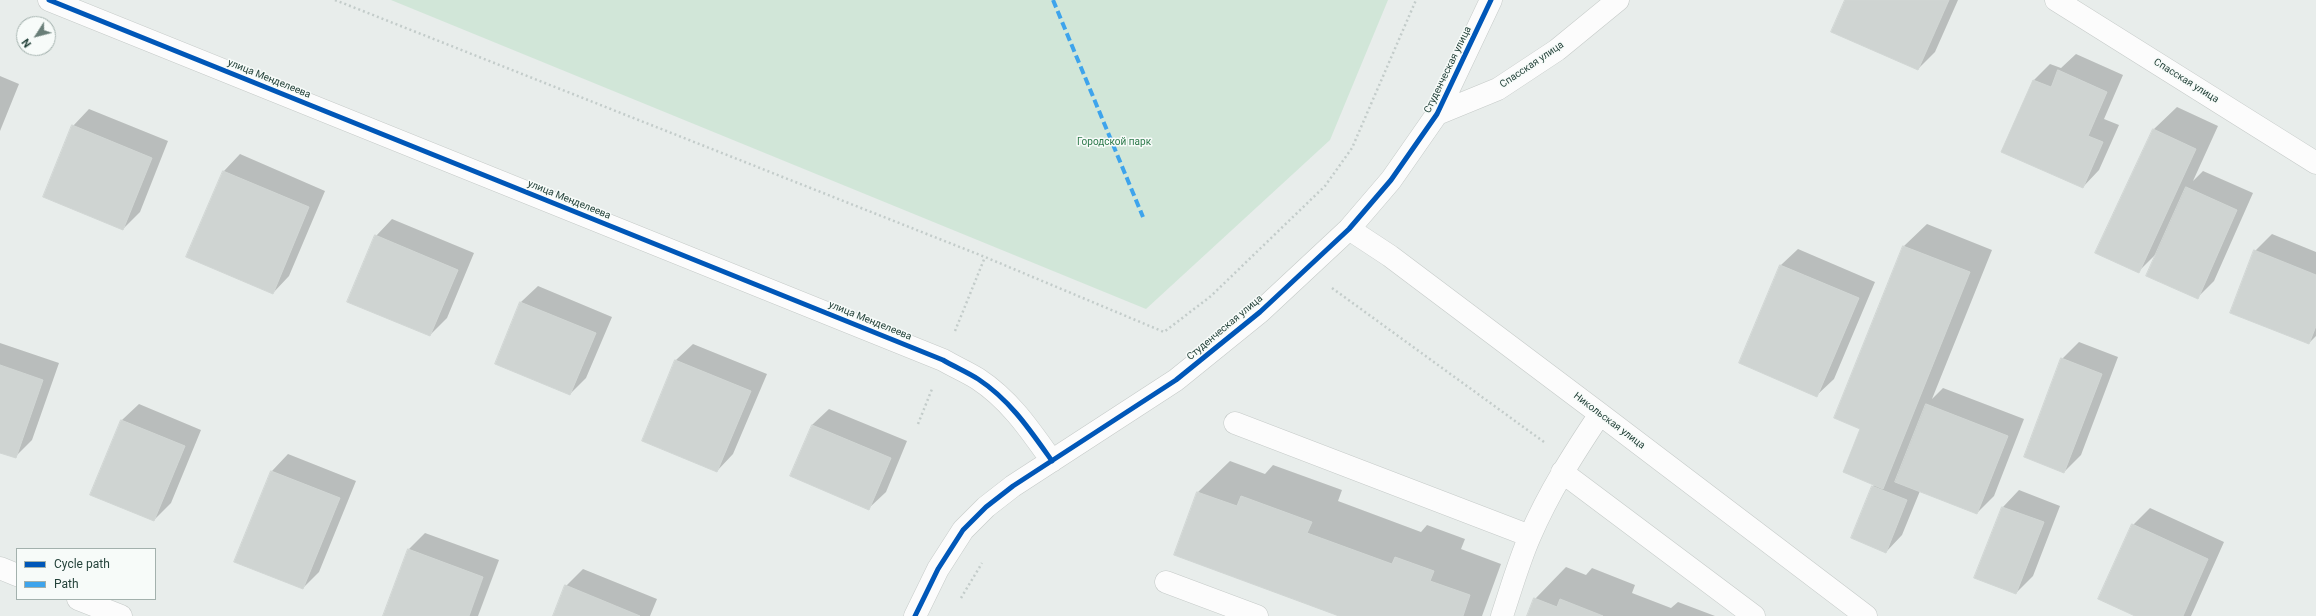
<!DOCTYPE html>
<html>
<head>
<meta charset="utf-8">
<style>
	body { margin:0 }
	#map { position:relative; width:2316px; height:616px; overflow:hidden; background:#e8edeb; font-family:Roboto,sans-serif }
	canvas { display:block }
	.legend { position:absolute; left:16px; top:548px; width:140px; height:52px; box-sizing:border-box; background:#f7fbf9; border:1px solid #a3b1ad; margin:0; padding:5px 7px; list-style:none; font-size:12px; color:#24423a }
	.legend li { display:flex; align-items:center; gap:8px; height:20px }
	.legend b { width:20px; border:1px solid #a3b1ad }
	.north { position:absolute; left:16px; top:16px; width:40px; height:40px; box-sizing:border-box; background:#f7fbf9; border:1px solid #a3b1ad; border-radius:50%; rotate:234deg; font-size:11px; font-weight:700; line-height:16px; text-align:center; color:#24423a }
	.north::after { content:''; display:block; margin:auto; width:14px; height:18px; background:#697e78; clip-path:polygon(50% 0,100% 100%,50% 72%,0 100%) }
</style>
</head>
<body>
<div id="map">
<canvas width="2316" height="616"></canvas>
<ul class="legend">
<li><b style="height:5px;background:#0057b8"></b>Cycle path</li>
<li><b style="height:5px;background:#3ea4ec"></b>Path</li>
</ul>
<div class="north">N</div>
</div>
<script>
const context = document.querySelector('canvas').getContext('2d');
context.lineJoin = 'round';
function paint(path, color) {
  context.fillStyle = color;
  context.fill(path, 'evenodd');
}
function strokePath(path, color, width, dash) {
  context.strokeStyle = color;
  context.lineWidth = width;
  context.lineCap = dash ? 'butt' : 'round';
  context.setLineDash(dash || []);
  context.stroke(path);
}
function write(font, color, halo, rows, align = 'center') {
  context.font = font + ' Roboto,sans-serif';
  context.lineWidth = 3;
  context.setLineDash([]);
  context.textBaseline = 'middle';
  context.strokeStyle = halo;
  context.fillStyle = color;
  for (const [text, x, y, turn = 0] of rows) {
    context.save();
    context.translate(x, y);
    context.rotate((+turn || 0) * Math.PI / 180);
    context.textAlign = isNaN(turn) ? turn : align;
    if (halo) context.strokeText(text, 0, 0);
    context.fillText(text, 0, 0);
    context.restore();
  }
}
const green = new Path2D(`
	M391,0h997l-58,140 -184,169z`);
const shadow = new Path2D(`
	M1846,0h112l-23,52 -17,17z
	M2076,54l47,21 -19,44 15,6 -20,45 -16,17 -49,-107 16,-16 11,4z
	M0,76l19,8 -19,47z
	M2177,107l41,19 -25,55 10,-10 50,22 -39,88 -17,17 -40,-45 -19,19 -41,-19 57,-124z
	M89,109l79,32 -28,71 -17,17 -50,-103z
	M240,154l85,37 -36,85 -16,17 -85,-36 36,-86z
	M392,219l82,34 -27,65 -17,17 -54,-99z
	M1927,224l65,26 -60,149 11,-11 81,31 -30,77 -17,17 -57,-22 -18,44 -16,17 -13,-66 2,-2 -13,-56 -27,-10 69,-172z
	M2272,234l44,18v84l-7,7 -54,-92z
	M1798,249l77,33 -41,97 -17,16 -77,-32 41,-98z
	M538,286l74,31 -26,61 -16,16 -49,-92z
	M2079,342l39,15 -37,98 -17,17 -2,-113z
	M0,343l59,20 -27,77 -17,17 -15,-5z
	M693,344l74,30 -34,80 -16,17 -74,-31 33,-80z
	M139,404l62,26 -30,73 -17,17 -63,-26 31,-74z
	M829,409l78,32 -21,51 -17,16 -57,-83z
	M288,454l68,27 -37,91 -16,16 -68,-27 37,-90z
	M1230,461l35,13 8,-9 69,25 -4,11 83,31 6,-7 38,14 -4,10 40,15 -19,52h-140l-166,-62 22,-62z
	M2019,490l41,16 -27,70 -17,17 -40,-15 27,-71z
	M2150,508l74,34 -33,74h-54l-4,-91z
	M425,533l74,27 -21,56h-94l25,-67z
	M1566,567l20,8 6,-7 43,17 -3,8 39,15 7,-6 37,14h-187l7,-17z
	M583,569l74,30 -7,17h-96l12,-30z`);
const building = new Path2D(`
	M1845,0h104l-31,70 -87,-38z
	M2058,70l49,22 -19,44 15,6 -20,46 -82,-36 32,-72 18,7z
	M72,125l80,33 -29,72 -80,-33z
	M2153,129l43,20 -57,124 -44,-20z
	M223,171l86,36 -36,87 -87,-37z
	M2186,187l51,23 -39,89 -52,-23z
	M375,235l83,35 -28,66 -83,-34z
	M1903,246l67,26 -87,217 -40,-17 17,-43 -26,-11z
	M2254,250l62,25v51l-7,18 -79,-31z
	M1780,265l79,33 -42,99 -78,-34z
	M520,302l76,31 -26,62 -75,-31z
	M2061,358l41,16 -38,99 -40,-16z
	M675,360l76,31 -34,81 -75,-31z
	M0,365l43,15 -27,78 -16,-5z
	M1926,404l82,32 -31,78 -82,-32z
	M121,420l64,26 -31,75 -64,-26z
	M812,425l79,33 -22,52 -79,-34z
	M271,471l69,27 -37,91 -69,-27z
	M1872,486l35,14 -21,53 -35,-15z
	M1197,492l40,14 4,-10 71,26 -5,11 85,31 3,-7 39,14 -4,10 40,14 -7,21h-124l-165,-61z
	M2002,507l42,15 -28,72 -42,-16z
	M2132,524l76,35 -25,57h-48l-37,-17z
	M408,549l75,28 -14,39h-86z
	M565,585l75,31h-87z
	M1534,598l23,9 3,-8 43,17h-76z`);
const path = new Path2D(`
	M335,0l650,257 179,75 47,-36 114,-110 27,-38 64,-148
	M1332,288l212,154
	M955,331l30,-74
	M918,424l14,-35
	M961,598l21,-35`);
const minor = new Path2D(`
	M49,0l894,360c12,7 24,12 35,19 32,21 52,51 74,82
	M2056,0l260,163
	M1437,114l61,-25 59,-39 61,-50
	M1349,229l41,27 210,158 266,202
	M1235,423l295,113
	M1562,472l192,144
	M0,568l17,7
	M1166,582l91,34
	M78,599l43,17
	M915,616l23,-47 25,-39 23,-23 27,-21 163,-106 84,-68 89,-83 42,-49 46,-66 54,-114
	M1502,616c9,-27 17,-55 28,-80 19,-44 44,-83 70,-122`);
const quiet = new Path2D(`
	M1053,0l90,217`);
const cycleway = new Path2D(`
	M49,0l894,360c12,7 24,12 35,19 32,21 52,51 74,82
	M915,616l23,-47 25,-39 23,-23 27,-21 163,-106 84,-68 89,-83 42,-49 46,-66 54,-114`);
const streetNames = [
	["Спасская улица",1532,65,-34],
	["Студенческая улица",1448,70,-64],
	["улица Менделеева",269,79,22],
	["Спасская улица",2186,81,32],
	["улица Менделеева",569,200,22],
	["улица Менделеева",870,321,22],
	["Студенческая улица",1225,328,-40],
	["Никольская улица",1609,421,37]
];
const parkNames = [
	["Городской парк",1114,142]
];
paint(green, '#d1e6d8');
paint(shadow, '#0003');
paint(building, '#cfd4d2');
strokePath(building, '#d1d6d4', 1);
strokePath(minor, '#c5cac8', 23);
strokePath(path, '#c3ccca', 2.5, [2, 3]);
strokePath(minor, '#fcfcfc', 22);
strokePath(quiet, '#3ea4ec', 4, [8, 4]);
strokePath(cycleway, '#0057b8', 5);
write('10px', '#24423a', '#f7fbf9', streetNames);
write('10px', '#2d7a4b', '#f7fbf9', parkNames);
</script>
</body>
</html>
